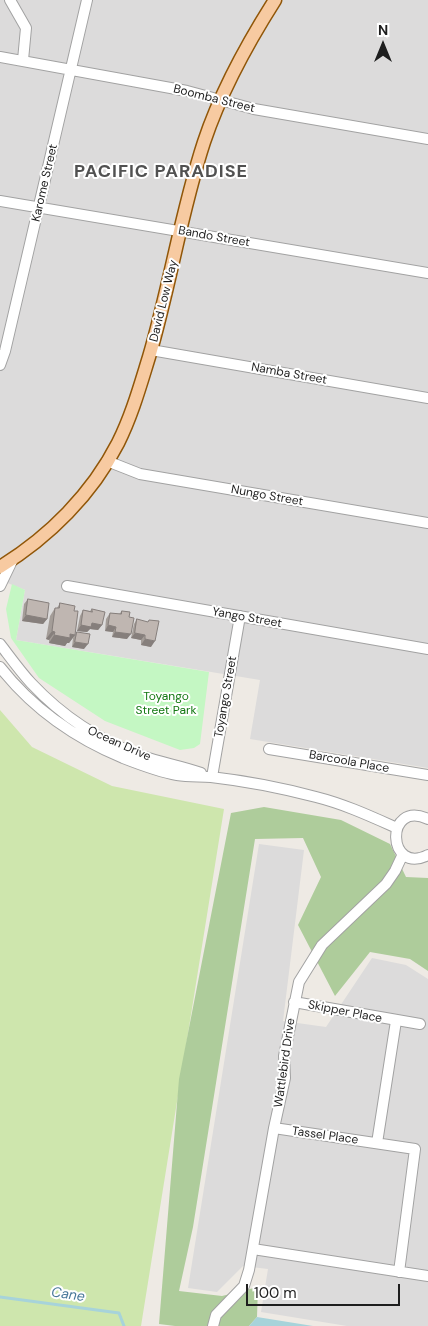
<!DOCTYPE html>
<html>
<head>
<meta charset="utf-8">
<style>
	body { margin:0 }
	#map { position:relative; width:428px; height:1326px; overflow:hidden; background:#eeeae4; font-family:"DM Sans",sans-serif }
	canvas { display:block }
	.north { position:absolute; left:358px; top:20px; width:50px; height:50px; -webkit-text-stroke:4px #fff; paint-order:stroke; rotate:0deg; font-size:14px; font-weight:700; line-height:20px; text-align:center; color:#1e1e1e }
	.north::after { content:''; display:block; margin:auto; width:18px; height:22px; background:#1e1e1e; clip-path:polygon(50% 0,100% 100%,50% 72%,0 100%) }
	.scale { position:absolute; left:246px; top:1284px; width:154px; height:22px; box-sizing:border-box; border:2px solid #1e1e1e; border-top:0; padding-left:6px; font-size:15px; line-height:18px; white-space:nowrap; color:#1e1e1e; -webkit-text-stroke:4px #fff; paint-order:stroke }
</style>
</head>
<body>
<div id="map">
<canvas width="428" height="1326"></canvas>
<div class="north">N</div>
<div class="scale">100 m</div>
</div>
<script>
const context = document.querySelector('canvas').getContext('2d');
context.lineJoin = 'round';
function paint(path, color) {
  context.fillStyle = color;
  context.fill(path, 'evenodd');
}
function strokePath(path, color, width, dash) {
  context.strokeStyle = color;
  context.lineWidth = width;
  context.lineCap = dash ? 'butt' : 'round';
  context.setLineDash(dash || []);
  context.stroke(path);
}
function write(font, color, halo, rows, align = 'center') {
  context.font = font + ' "DM Sans",sans-serif';
  context.lineWidth = 4;
  context.setLineDash([]);
  context.textBaseline = 'middle';
  context.strokeStyle = halo;
  context.fillStyle = color;
  for (const [text, x, y, turn = 0] of rows) {
    context.save();
    context.translate(x, y);
    context.rotate((+turn || 0) * Math.PI / 180);
    context.textAlign = isNaN(turn) ? turn : align;
    if (halo) context.strokeText(text, 0, 0);
    context.fillText(text, 0, 0);
    context.restore();
  }
}
const residential = new Path2D(`
	M0,0h428v768l-178,-29 10,-59 -244,-40 9,-50 -25,-10z
	M259,844l45,6 -21,171 43,6 46,-69 34,7 22,14v347h-81l-86,-14 7,-43 -25,-3 -26,26 -29,-4z`);
const grass = new Path2D(`
	M0,710l32,37 80,39 112,23 -83,517h-141z`);
const forest = new Path2D(`
	M264,807l77,13 49,24 16,33 22,1v93l-18,-12 -40,-7 -35,44 -37,-71 23,-48 -18,-39 -48,1 -62,388 -14,64 43,5 36,-9 -1,30 -8,9h-74l-16,-2 20,-245 52,-266z`);
const park = new Path2D(`
	M12,584l13,6 -9,50 193,32 -9,72 -6,4 -14,2 -75,-29 -66,-43 -28,-40 -5,-29z`);
const water = new Path2D(`
	M257,1317l56,9h-64z`);
const stream = new Path2D(`
	M0,1297l119,16 5,13`);
const minor = new Path2D(`
	M10,0l16,28 -3,32
	M0,57l187,34 67,18 174,30
	M0,201l428,72
	M151,350l277,48
	M0,365l5,-14 82,-351
	M107,461l33,13 288,49
	M0,586l13,-27
	M67,586l361,63
	M0,644c10,13 20,27 31,39 31,33 69,58 111,73 20,7 40,10 59,17
	M0,667c33,42 75,71 123,91 18,7 36,14 54,17 12,2 23,1 34,2 35,4 71,11 105,20 28,7 54,19 81,31
	M269,749l159,26
	M212,777l28,-161
	M428,819c-44,-20 -41,57 0,36
	M294,1002l126,22
	M274,1128l141,21 -16,123
	M377,1143l19,-122
	M253,1249l175,27
	M213,1326l3,-11 28,-29 5,-16 25,-142 11,-50 -1,-22 15,-74 23,-37 64,-61 9,-13 8,-17`);
const major = new Path2D(`
	M0,567c49,-30 92,-73 118,-124 14,-28 22,-57 31,-86 21,-71 32,-145 55,-215 17,-51 43,-98 71,-142`);
const wall = new Path2D(`
	M28,599l19,20 -4,5 -21,-3 2,-17z
	M60,603l14,8 1,24 -6,8h-2l-2,3 -16,-3v-3l-3,-1 4,-23 5,-8h2z
	M92,609l10,16 -4,5 -8,-1 -3,3 -10,-1 3,-15 3,-6 7,1z
	M122,611l7,6 -2,22 -15,-2 1,-5 -8,-1 1,-12 4,-6 9,1z
	M137,619l14,28 -10,-2v-5l-10,-2 3,-14z
	M77,632l7,17 -12,-2 1,-9z`);
const shadedWall = new Path2D(`
	M26,615l21,4 -4,5 -21,-3z
	M92,623l10,2 -4,5 -8,-1 -3,3 -10,-1 4,-6z
	M108,625l8,2 -3,5 -8,-1z
	M52,631l3,1 -6,8 -3,-1z
	M115,632l16,2 -4,5 -15,-2z
	M135,633l10,2 -4,5 -10,-2z
	M70,634l5,1 -6,8h-2l-2,3 -16,-3 5,-8z
	M145,639l10,2 -4,6 -10,-2z
	M75,642l13,2 -4,5 -12,-2z`);
const building = new Path2D(`
	M28,599l21,4 -2,16 -21,-4z
	M60,603l15,3 -1,5h4l-3,24 -5,-1v4l-16,-3 1,-3 -3,-1 3,-23h4z
	M92,609l13,3 -3,13 -10,-2 -1,4 -10,-2 2,-15 9,2z
	M122,611l8,1 -1,5 5,1 -3,16 -16,-2 1,-5 -8,-2 2,-12 11,1z
	M137,619l11,3 1,-2 10,1 -4,20 -10,-2v-4l-10,-2z
	M77,632l13,2 -2,10 -13,-2z`);
const streetNames = [
	["Boomba Street",214,99,14],
	["Karome Street",45,183,-77],
	["Bando Street",214,237,10],
	["David Low Way",164,301,-76],
	["Namba Street",289,374,10],
	["Nungo Street",267,496,10],
	["Yango Street",247,618,10],
	["Toyango Street",226,697,-80],
	["Ocean Drive",119,744,24],
	["Barcoola Place",349,762,10],
	["Skipper Place",345,1012,11],
	["Wattlebird Drive",285,1063,-82],
	["Tassel Place",325,1136,8]
];
const parkNames = [
	["Toyango",166,697],
	["Street Park",166,711]
];
const waterNames = [
	["Cane",68,1295,8]
];
const districtNames = [
	["PACIFIC PARADISE",161,172]
];
paint(residential, '#dcdbdb');
paint(grass, '#cee6ad');
paint(forest, '#aecc9b');
paint(park, '#c4f7c3');
paint(water, '#a7d3da');
strokePath(stream, '#a7d3da', 3);
strokePath(minor, '#a2a2a2', 12);
strokePath(major, '#905608', 15);
strokePath(minor, '#fff', 10);
strokePath(major, '#f7caa1', 12);
paint(wall, '#a49d98');
paint(shadedWall, '#867f7c');
paint(building, '#bfb6b1');
strokePath(building, '#867f7c', 1);
write('12px', '#1e1e1e', '#fff', streetNames);
write('12px', '#127711', '#fff', parkNames);
write('italic 14px', '#49789a', '#fff', waterNames);
context.letterSpacing = '1px';
write('bold 18px', '#515151', '#fff', districtNames);
context.letterSpacing = '0px';
</script>
</body>
</html>
